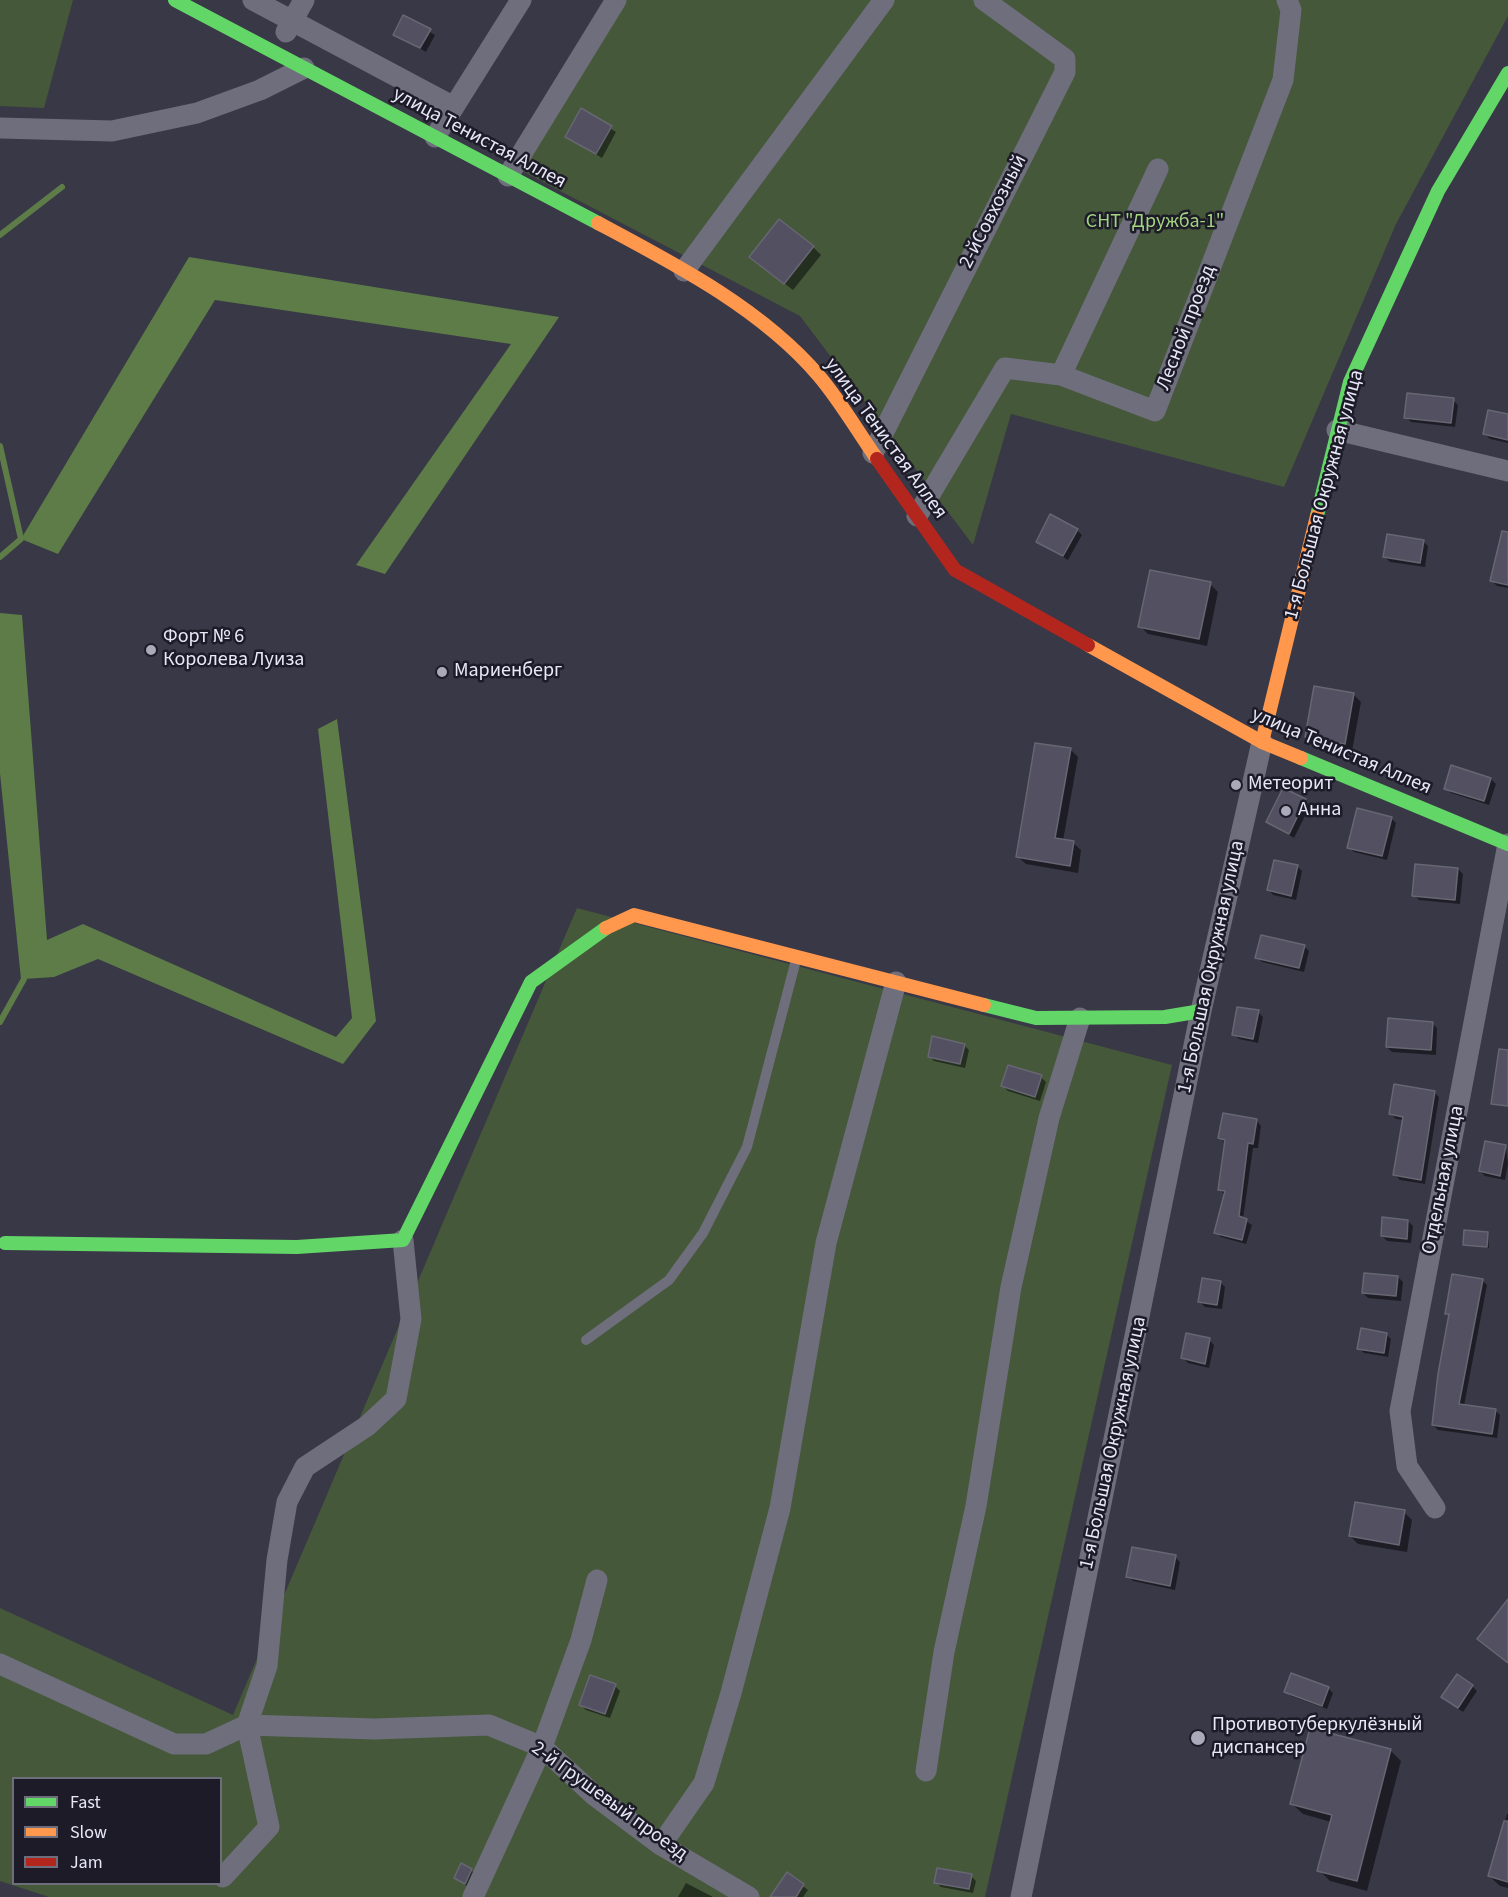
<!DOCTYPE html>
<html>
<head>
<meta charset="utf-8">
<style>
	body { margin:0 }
	#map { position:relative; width:1508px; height:1897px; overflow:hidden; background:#393846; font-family:"Source Sans 3",sans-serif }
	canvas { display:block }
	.legend { position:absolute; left:12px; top:1777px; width:210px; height:108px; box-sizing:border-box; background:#1c1b27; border:2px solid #6d6d7b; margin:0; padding:8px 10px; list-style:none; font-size:18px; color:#e7e7f8 }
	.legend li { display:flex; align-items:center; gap:12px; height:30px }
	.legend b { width:30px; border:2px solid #6d6d7b }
</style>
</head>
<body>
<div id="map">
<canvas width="1508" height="1897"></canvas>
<ul class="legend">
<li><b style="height:8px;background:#63d668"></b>Fast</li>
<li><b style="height:8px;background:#ff974d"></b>Slow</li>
<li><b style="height:8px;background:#b3261e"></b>Jam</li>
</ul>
</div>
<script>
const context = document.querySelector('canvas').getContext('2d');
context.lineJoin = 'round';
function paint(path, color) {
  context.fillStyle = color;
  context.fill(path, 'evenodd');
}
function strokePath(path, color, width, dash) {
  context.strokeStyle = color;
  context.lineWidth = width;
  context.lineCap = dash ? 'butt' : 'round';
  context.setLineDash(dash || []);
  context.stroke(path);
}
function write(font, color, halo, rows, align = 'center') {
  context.font = font + ' "Source Sans 3",sans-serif';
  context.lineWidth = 5;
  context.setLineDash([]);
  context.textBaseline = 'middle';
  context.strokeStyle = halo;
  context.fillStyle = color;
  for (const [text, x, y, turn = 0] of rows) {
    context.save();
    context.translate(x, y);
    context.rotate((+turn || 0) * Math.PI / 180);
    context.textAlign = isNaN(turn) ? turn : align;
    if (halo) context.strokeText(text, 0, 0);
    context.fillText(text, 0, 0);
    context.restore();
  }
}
const green = new Path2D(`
	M0,0h73l-29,108 -44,-2z
	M607,0h901v16l-112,208 -112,263 -273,-73 -38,131 -173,-229 -282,-147z
	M577,908l595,157 -187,832h-936l-49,-16v-273l233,107zM14,1778h206v106h-206z`);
const water = new Path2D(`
	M189,257l370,60 -174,257 -29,-9 155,-221 -296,-44 -157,254 -37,-15z
	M0,613l22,2 25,325 36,-16 253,113 16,-19 -34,-289 19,-10 39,302 -33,43 -245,-105 -44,18 -30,2 -24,-235z`);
const shadow = new Path2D(`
	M404,17l31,18 -9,17 -31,-18z
	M582,110l34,22 -14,26 -35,-21z
	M813,247l8,8 -28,35 -34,-26z
	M1453,400l5,5 -3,22 -44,-5 -5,-5z
	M1508,415v28l-18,-4 -5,-5z
	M1077,530l5,5 -14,25 -30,-18z
	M1423,541l5,5 -3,21 -35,-5 -5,-5z
	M1508,563v25l-11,-2 -5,-5z
	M1210,584l8,8 -11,54 -59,-12 -8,-8z
	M1353,694l8,8 -9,49 -38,-7 -8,-7z
	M1070,749l8,8 -15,84 10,2 8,7 -3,23 -52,-9 -8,-7z
	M1491,779l5,5 -7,21 -38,-12 -5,-5z
	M1284,790l26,16 -16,32 -26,-16z
	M1391,818l5,5 -9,37 -33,-8 -5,-5z
	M1297,866l5,5 -6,29 -23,-5 -4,-5z
	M1458,869l5,5 -3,30 -41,-4 -5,-5z
	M1304,946l5,5 -5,21 -42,-10 -5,-5z
	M1258,1012l5,5 -5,26 -19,-4 -5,-5z
	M1432,1023l5,5 -1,27 -44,-3 -5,-5z
	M964,1045l5,5 -4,18 -31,-7 -5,-5z
	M1041,1077l5,5 -6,19 -32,-10 -5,-5z
	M1434,1092l5,5 -14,87 -25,-4 -5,-5 9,-55 -8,-1 -5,-5z
	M1257,1121l4,5 -3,22h-5l-10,71 9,6 -6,19 -25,-7 -5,-5 9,-37 -5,-5 6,-46 -6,-6z
	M1506,1147l2,17 -3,16 -20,-4 -5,-5z
	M1408,1221l5,5 -2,17 -24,-2 -5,-5z
	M1488,1234l1,14 -25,-4z
	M1398,1277l5,5 -2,19 -33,-3 -5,-5z
	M1482,1280l5,5 -23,121 31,4 5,5 -3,23 -59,-8 -5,-5 17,-108 -3,-4z
	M1220,1282l5,5 -3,22 -17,-2 -5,-5z
	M1386,1334l5,5 -3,18 -24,-4 -5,-5z
	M1209,1340l5,5 -5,23 -21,-5 -5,-5z
	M1404,1512l8,8 -5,32 -49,-8 -8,-8z
	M1175,1557l5,5 -5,28 -42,-9 -5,-5z
	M615,1686l5,5 -10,27 -24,-8 -5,-5z
	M1472,1686l5,5 -14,21 -15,-10z
	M1328,1688l5,5 -6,16 -36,-13 -5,-5z
	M1390,1750l11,11 -34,130 -37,-10 -11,-11 12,-48 -28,-8 -11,-10z
	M1507,1814h1v74l-8,-2 -11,-10z
	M471,1870l5,5 -6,13 -15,-10z
	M787,1875l21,15 -5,7h-29z
	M971,1876l5,5 -3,12 -32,-6 -5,-5z
	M686,1883l27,14h-35z`);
const stream = new Path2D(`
	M0,235l62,-48
	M0,446l21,93 -21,18
	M0,744l24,235 -24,43`);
const building = new Path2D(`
	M403,15l28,14 -11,19 -27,-13z
	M581,108l31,18 -16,28 -31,-17z
	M779,219l35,27 -30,38 -35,-27z
	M1407,393l47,5 -3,25 -47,-5z
	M1488,410l20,4v26l-25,-6z
	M1050,514l28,15 -15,27 -27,-14z
	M1502,531l6,1v53l-18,-4z
	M1387,534l37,6 -4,23 -37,-6z
	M1150,570l61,12 -12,57 -61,-12z
	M1314,686l40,7 -9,51 -40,-7z
	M1035,743l36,5 -16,90 19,3 -4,25 -54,-9z
	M1451,765l40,13 -7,23 -40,-12z
	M1283,788l23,11 -17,35 -23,-12z
	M1357,808l35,9 -10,39 -35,-8z
	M1274,860l24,5 -7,31 -24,-6z
	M1415,864l43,4 -3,32 -43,-4z
	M1261,935l44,10 -6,23 -44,-10z
	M1237,1007l22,3 -6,29 -21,-4z
	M1388,1018l45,4 -2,28 -45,-3z
	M932,1036l33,8 -5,20 -32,-7z
	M1499,1049l9,1v56l-17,-2z
	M1008,1065l34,10 -7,22 -34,-11z
	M1394,1084l41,7 -14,89 -28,-5 10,-58 -14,-3z
	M1223,1113l34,6 -4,25 -5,-1 -9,73 8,3 -5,21 -28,-7 11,-42 -7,-1 7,-50 -7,-2z
	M1485,1141l21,4 -6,31 -21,-5z
	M1382,1217l26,3 -1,19 -26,-3z
	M1464,1230l24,2 -1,15 -24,-2z
	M1364,1273l34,3 -2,20 -34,-3z
	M1452,1274l31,5 -24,125 37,5 -4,25 -60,-9 6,-51 11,-60h-4z
	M1202,1278l19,3 -4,24 -19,-3z
	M1361,1328l26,5 -3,20 -27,-4z
	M1186,1333l24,5 -5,26 -24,-6z
	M1355,1502l50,8 -6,35 -50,-9z
	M1132,1547l44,8 -6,31 -44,-9z
	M1508,1599v64l-31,-24z
	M1291,1673l38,14 -7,19 -38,-14z
	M1457,1674l16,11 -15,23 -17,-11z
	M590,1675l26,9 -11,30 -26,-9z
	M1310,1728l81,21 -34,132 -40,-10 15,-56 -42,-11z
	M1504,1821h4v61l-20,-6z
	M461,1863l11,6 -7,15 -11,-6z
	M937,1868l35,6 -3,15 -35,-6z
	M787,1872l17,12 -8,13h-26z`);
const lane = new Path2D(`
	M586,1340l83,-60 34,-47 44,-86 49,-187`);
const street = new Path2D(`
	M253,0l201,107
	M286,32l18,-32
	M0,128l112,3 85,-18 63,-23 44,-22
	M435,137l86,-137
	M508,176l108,-176
	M684,271l200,-271
	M1061,375l97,-206
	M1337,430l171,41
	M873,453l192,-381v-13l-81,-59
	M917,516l88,-148 56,7 94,36 128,-331 8,-70 -4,-10
	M1435,1508l-28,-42 -7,-55 108,-567
	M0,1664l174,80h32l41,-19 128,4 114,-4 53,22 52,48 67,50 88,52
	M926,1771l18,-119 32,-146 35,-219 38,-169 31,-100
	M661,1845l43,-62 27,-90 49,-185 46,-265 70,-261
	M223,1877l46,-50 -22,-102 20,-59 10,-106 10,-58 18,-35 62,-41 29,-27 15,-80 -8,-79
	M473,1897l69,-150 39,-107 16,-60
	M1021,1897l180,-886 61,-269`);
const fast = new Path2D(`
	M175,0l423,223
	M1317,516l33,-134 88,-191 70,-118
	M1301,758l207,86
	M984,1005l52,13 129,-1 36,-6
	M5,1243l292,4 106,-7 128,-258 75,-54`);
const slow = new Path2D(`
	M598,223c77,41 164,86 221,153 22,26 39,56 58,83
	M1088,645l174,97 39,16
	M1262,742l55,-226
	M606,928l28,-13 350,90`);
const jam = new Path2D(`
	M877,459l78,111 133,75`);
const markers = [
	[151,650,6,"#aaaaba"],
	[442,672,6,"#aaaaba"],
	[1236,785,6,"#aaaaba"],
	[1286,811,6,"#aaaaba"],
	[1198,1738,8,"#aaaaba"]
];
const streetNames = [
	["улица Тенистая Аллея",479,139,28],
	["2-йСовхозный",994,212,-63],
	["Лесной проезд",1187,328,-69],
	["улица Тенистая Аллея",885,439,54],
	["1-я Большая Окружная улица",1325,495,-75],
	["улица Тенистая Аллея",1341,752,23],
	["1-я Большая Окружная улица",1212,967,-78],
	["Отдельная улица",1444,1180,-79],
	["1-я Большая Окружная улица",1114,1443,-78],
	["2-й Грушевый проезд",609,1802,36]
];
const parkNames = [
	["СНТ \"Дружба-1\"",1155,223]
];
const poiNames = [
	["Форт № 6",163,638],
	["Королева Луиза",163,661],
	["Мариенберг",454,672],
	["Метеорит",1248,785],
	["Анна",1298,811],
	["Противотуберкулёзный",1212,1726],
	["диспансер",1212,1749]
];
paint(green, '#45583a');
paint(water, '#5d7c48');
paint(shadow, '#0007');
strokePath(stream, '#5d7c48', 6);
paint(building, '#525061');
strokePath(building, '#676673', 1.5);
strokePath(lane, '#6f6e7d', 10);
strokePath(street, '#6f6e7d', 21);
strokePath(fast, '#63d668', 14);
strokePath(slow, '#ff974d', 14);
strokePath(jam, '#b3261e', 14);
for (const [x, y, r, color] of markers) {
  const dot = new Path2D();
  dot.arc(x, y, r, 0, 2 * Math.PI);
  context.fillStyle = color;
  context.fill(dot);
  strokePath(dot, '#1c1b27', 2);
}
write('20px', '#e7e7f8', '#1c1b27', streetNames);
write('20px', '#a3d480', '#1c1b27', parkNames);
write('20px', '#e7e7f8', '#1c1b27', poiNames, 'left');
</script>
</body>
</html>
